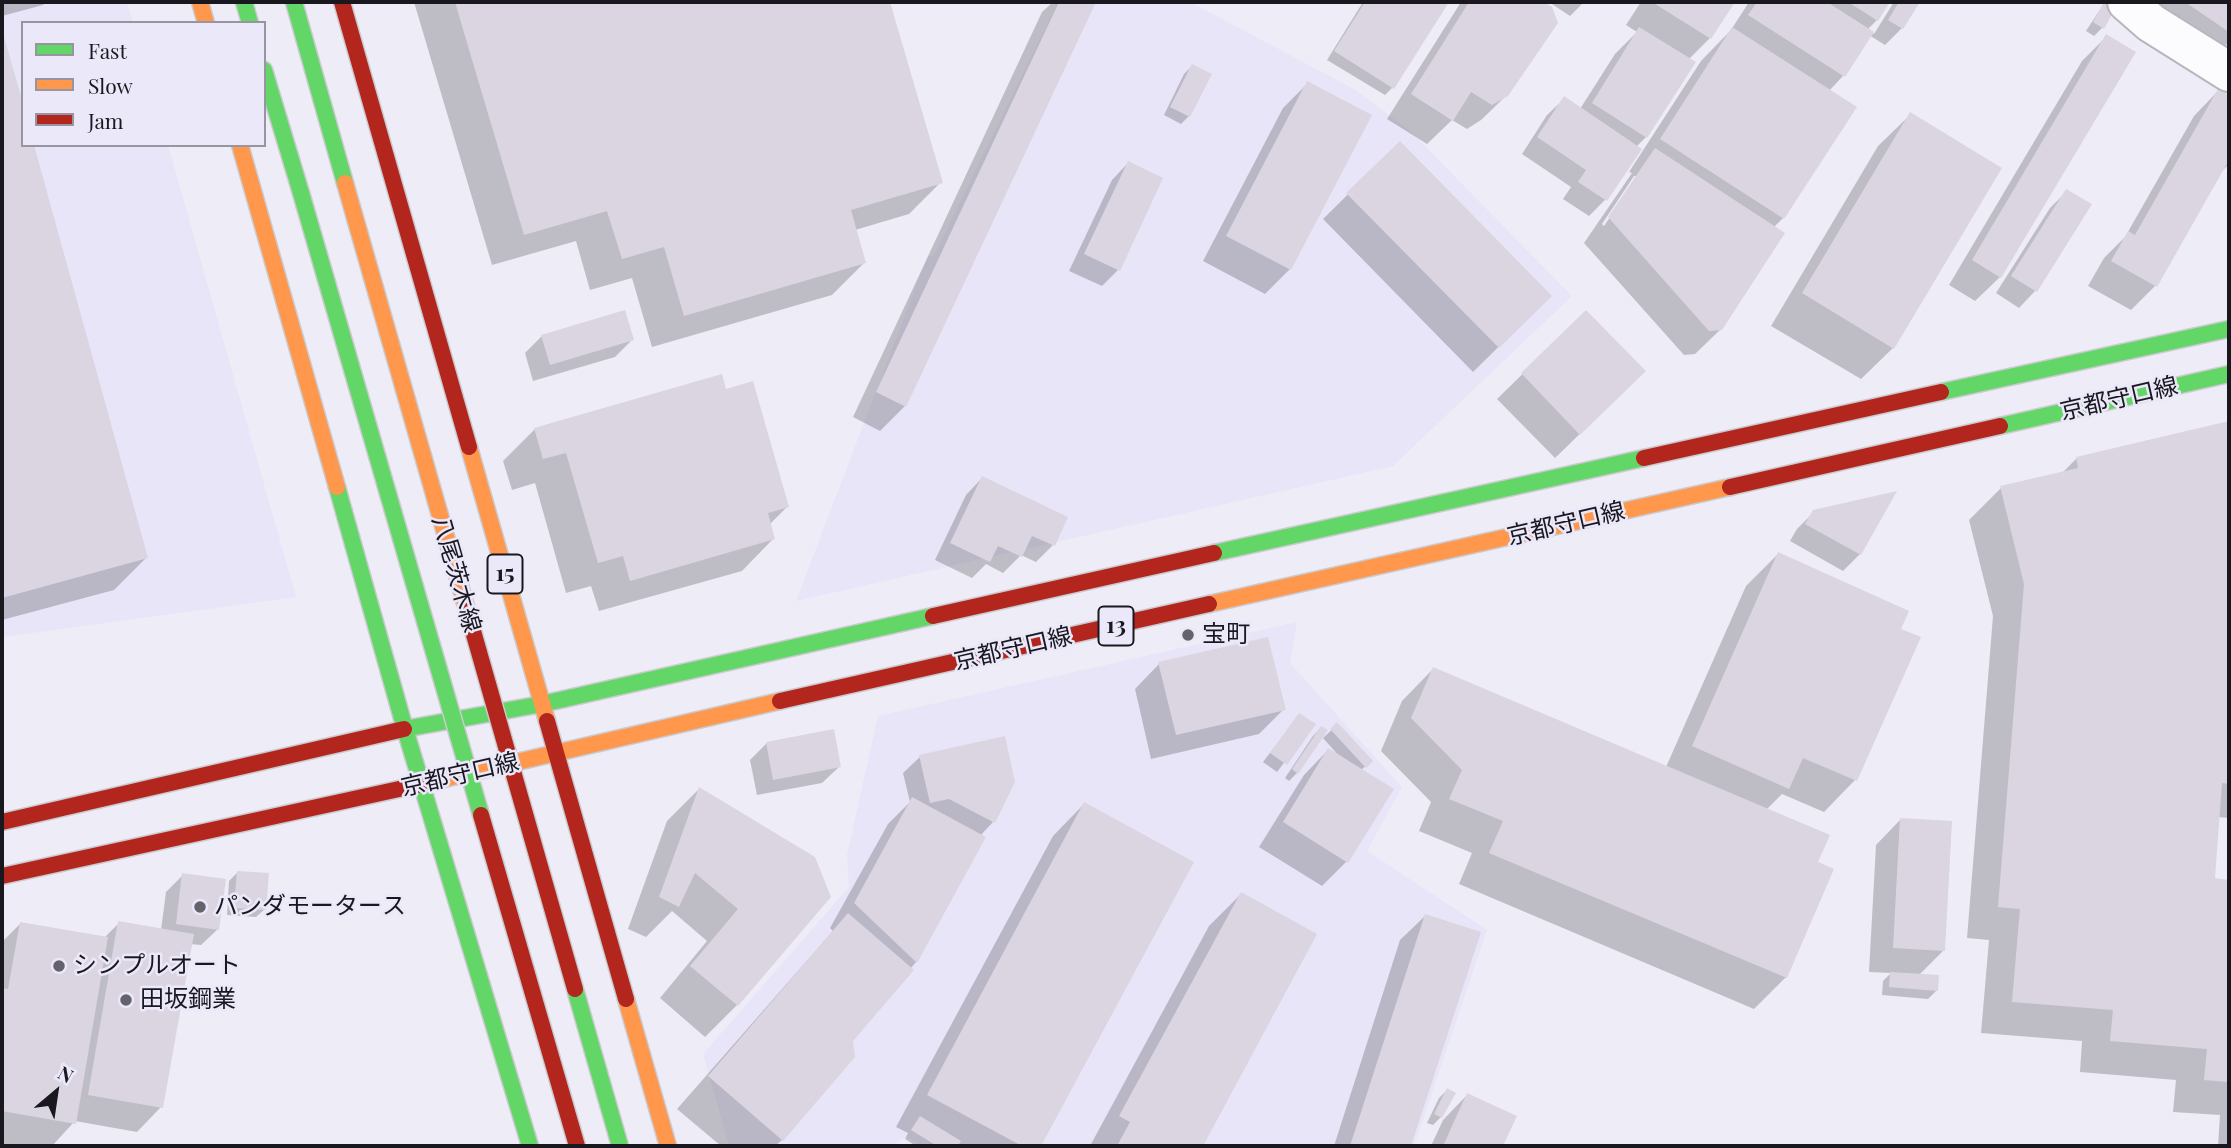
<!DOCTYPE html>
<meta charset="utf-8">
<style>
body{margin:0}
#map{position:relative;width:2231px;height:1148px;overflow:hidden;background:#eeecf6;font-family:"Playfair Display",serif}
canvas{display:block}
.frame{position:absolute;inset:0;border:4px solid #19181e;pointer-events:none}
.legend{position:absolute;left:21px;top:21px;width:245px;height:126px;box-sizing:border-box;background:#ebe8fa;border:2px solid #9795a2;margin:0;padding:9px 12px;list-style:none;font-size:21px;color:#19181e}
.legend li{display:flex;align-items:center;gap:14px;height:35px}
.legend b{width:35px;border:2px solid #9795a2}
.north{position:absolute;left:21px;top:1057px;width:70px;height:70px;-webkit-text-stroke:5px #ebe8fa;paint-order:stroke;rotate:29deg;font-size:19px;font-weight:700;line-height:28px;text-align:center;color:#19181e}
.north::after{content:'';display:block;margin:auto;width:24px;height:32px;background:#19181e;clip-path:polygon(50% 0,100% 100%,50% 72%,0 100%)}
</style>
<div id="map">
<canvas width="2231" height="1148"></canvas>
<div class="frame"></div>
<ul class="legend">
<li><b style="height:9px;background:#63d668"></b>Fast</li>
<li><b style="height:9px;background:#ff974d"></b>Slow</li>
<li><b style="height:9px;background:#b3261e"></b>Jam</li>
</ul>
<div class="north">N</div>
</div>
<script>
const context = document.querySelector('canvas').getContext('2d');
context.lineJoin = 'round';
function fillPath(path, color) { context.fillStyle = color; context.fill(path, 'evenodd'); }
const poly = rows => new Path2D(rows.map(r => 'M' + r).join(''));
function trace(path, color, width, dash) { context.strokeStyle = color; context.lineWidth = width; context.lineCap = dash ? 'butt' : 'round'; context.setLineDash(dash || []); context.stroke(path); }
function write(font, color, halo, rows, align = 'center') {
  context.font = font + ' "Playfair Display","Noto Sans JP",serif'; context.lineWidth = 5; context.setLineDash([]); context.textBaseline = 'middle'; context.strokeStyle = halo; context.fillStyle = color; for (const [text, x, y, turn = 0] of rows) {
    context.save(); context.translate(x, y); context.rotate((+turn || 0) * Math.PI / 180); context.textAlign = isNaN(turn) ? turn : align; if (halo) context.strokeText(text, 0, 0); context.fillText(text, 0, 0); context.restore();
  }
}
fillPath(poly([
 [2,2,127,2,133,23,23,23,23,145,168,145,296,597,2,637],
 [1058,2,1190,2,1354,89,1410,131,1572,296,1393,466,796,601,928,255,933,257],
 [1297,622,1290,663,1402,787,1367,851,1487,930,1414,1146,923,1146,906,1137,892,1146,729,1146,703,1054,849,887,847,855,878,716]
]), '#e8e5f8');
fillPath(poly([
 [2,2,46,2,43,5,2,16],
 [414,2,888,2,941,182,909,214,855,230,864,263,832,295,652,347,632,278,590,290,576,241,492,265],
 [1053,2,1094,2,905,406,880,431,853,417,1042,12],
 [1363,2,1447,2,1393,87,1385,95,1327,60],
 [1461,2,1540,2,1550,8,1507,95,1481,120,1467,129,1452,120,1427,144,1387,119],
 [1549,2,1584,2,1570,16],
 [1641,2,1733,2,1710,38,1688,60,1646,137,1636,147,1606,199,1589,216,1563,199,1571,187,1522,154,1547,115,1564,99,1580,109,1615,54,1637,32,1626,25],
 [1749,2,1888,2,1877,20,1867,30,1874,34,1894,2,1918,2,1902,28,1885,45,1869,35,1843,76,1829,91,1783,218,1773,228,1721,329,1695,354,1684,355,1584,243,1632,173,1629,172,1701,61,1731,30],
 [1634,176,1638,176,1604,226,1602,224],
 [2105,2,2113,2,2102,28,2094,36,2086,31],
 [2151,2,2229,2,2229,42,2211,60],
 [2,34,23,110,23,145,146,558,114,590,2,620],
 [2106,37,2000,277,1975,301,1949,285,2082,61],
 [1192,66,1189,116,1181,124,1164,115,1184,74],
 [1308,83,1290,269,1265,294,1203,261,1283,108],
 [2218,91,2229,97,2229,164,2219,174,2155,286,2131,310,2088,286,2104,258,2125,237,2194,116],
 [1910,115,1893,348,1861,379,1771,326,1878,146],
 [1400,143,1550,296,1473,372,1323,219],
 [1128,163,1118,270,1102,286,1069,271,1112,180],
 [2067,191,2035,291,2019,308,1996,293,2050,208],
 [1586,312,1619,396,1555,458,1497,399],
 [542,336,632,340,615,357,533,381,525,353],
 [725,391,787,507,769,525,773,539,742,571,599,611,591,586,566,593,535,483,512,490,503,461,535,429],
 [2229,423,2229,818,2218,817,2213,880,2229,881,2229,1146,2218,1146,2220,1115,2173,1112,2176,1080,2080,1072,2082,1041,1981,1033,1989,940,1967,938,1993,616,1969,520,2001,488,2062,473,2076,459],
 [982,478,1066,518,1053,545,1036,562,1021,555,1003,573,986,564,972,578,935,560,966,495],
 [1814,512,1860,554,1843,571,1790,541,1797,529],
 [1778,554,1899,630,1855,780,1824,812,1782,794,1766,810,1815,863,1786,977,1754,1009,1459,884,1472,853,1419,831,1431,802,1381,751,1402,701,1433,669,1666,767,1746,586],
 [1159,664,1284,709,1259,734,1151,759,1135,689],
 [1299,715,1313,725,1277,772,1263,762],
 [1337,725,1371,761,1361,770,1347,861,1322,886,1259,847,1304,775,1328,750,1339,756,1323,738],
 [1321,728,1297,773,1289,781,1285,778,1313,736],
 [767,743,839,767,822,783,757,795,750,760],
 [920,757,993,822,980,836,916,962,851,1040,782,1140,775,1146,721,1146,677,1109,833,931,830,928,888,824,910,802,903,773],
 [699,789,829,896,737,1005,705,1037,660,998,707,941,672,911,646,937,628,929,667,821],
 [1084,804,1192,863,1039,1146,916,1146,905,1139,908,1133,896,1127,1053,836],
 [1900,820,1944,950,1919,975,1937,990,1928,999,1882,995,1883,981,1891,973,1869,972,1876,845],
 [237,873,265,909,256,917,227,915,229,881],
 [183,875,218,929,201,945,190,944,161,1107,137,1132,75,1121,52,1146,2,1146,2,942,20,924,104,938,119,923,161,930,166,892],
 [1241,894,1315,934,1201,1146,1090,1146,1209,926],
 [1425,916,1479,933,1410,1146,1334,1146,1400,940],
 [1447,1090,1441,1117,1433,1125,1427,1123,1439,1098],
 [1467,1095,1515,1117,1502,1146,1431,1146,1443,1120]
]), '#0003');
fillPath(poly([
 [455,2,890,2,943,183,851,210,866,263,684,316,664,247,622,259,607,211,524,235],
 [1059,2,1096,2,906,407,876,392],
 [1365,2,1449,2,1394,89,1334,51],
 [1469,2,1544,2,1552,7,1558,23,1508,96,1492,105,1471,92,1453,121,1411,94],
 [1652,2,1735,2,1711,39],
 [1757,2,1827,2,1874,32,1845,77,1748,15],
 [1848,2,1890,2,1878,21],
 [1899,2,1920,2,1903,29,1888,20],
 [2104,2,2118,3,2104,29,2093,22],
 [2185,2,2229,2,2229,32],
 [1639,27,1696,62,1647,138,1592,103],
 [1732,27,1857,107,1784,219,1660,139],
 [2,30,23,103,23,145,34,145,148,558,2,598],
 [2106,34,2136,52,2001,278,1972,260],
 [1192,64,1212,74,1190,117,1170,107],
 [1307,81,1372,115,1291,270,1226,236],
 [2218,89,2229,95,2229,160,2157,287,2111,261,2128,231,2135,235],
 [1564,96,1642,149,1607,201,1578,182,1586,170,1537,137],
 [1910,112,2002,168,1894,349,1802,293],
 [1400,141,1552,296,1499,348,1346,193],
 [1655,148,1785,233,1722,330,1709,331,1608,217],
 [1128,161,1163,178,1120,271,1084,254],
 [2066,189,2092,204,2037,292,2011,276],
 [625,310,634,340,550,365,541,335],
 [1586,310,1646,371,1580,435,1521,373],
 [722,374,726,389,753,381,789,507,768,513,775,539,630,581,623,556,598,563,566,453,543,459,534,428],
 [2229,421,2229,784,2222,783,2215,878,2229,880,2229,1082,2204,1080,2207,1049,2110,1041,2113,1010,2012,1002,2020,909,1998,907,2024,584,2000,486,2078,468,2076,457],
 [982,476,1068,517,1055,546,1032,536,1022,557,998,546,990,562,950,543],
 [1897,491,1861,555,1805,524,1813,510],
 [1778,552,1909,611,1901,629,1921,637,1857,781,1803,758,1789,789,1692,746],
 [1268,637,1286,710,1176,735,1158,662],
 [1433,667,1830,835,1818,862,1834,869,1787,978,1489,853,1503,821,1449,799,1462,770,1411,718],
 [1299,713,1316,724,1287,765,1270,753],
 [1337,722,1373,761,1366,768,1330,729],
 [1321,726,1328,730,1298,774,1292,769],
 [834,729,841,767,773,780,766,742],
 [1005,736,1015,782,995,823,949,799,930,803,919,755],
 [1328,748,1394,789,1348,863,1283,822],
 [699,787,815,857,831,897,738,1006,690,966,738,909,695,873,679,907,659,897],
 [912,797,986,837,917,963,854,903],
 [1084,802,1194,862,1041,1146,1022,1146,927,1095],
 [1900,818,1952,821,1945,951,1893,948],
 [237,871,269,873,266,910,234,908],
 [182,873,226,879,219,930,176,924],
 [1241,892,1317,934,1203,1146,1117,1146,1130,1122,1119,1116],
 [848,913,914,970,853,1041,855,1057,783,1141,708,1076],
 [1425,914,1481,932,1411,1146,1350,1146],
 [118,921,194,934,163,1108,88,1095],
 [20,922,108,937,76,1124,2,1111,2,988,8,989],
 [1890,972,1939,975,1938,991,1889,987],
 [1447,1088,1456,1093,1442,1118,1434,1114],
 [1467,1093,1517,1116,1503,1146,1443,1146],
 [920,1116,961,1141,958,1146,937,1146,911,1130]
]), '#dbd5e2');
const street = poly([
 [2127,2,2151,23,2229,72]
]);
const fast = poly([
 [244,2,250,23],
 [294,2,345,183],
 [264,70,301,193],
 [1941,392,2229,329],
 [2000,426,2229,374],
 [337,487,405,729,530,1146],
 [1214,553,1644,458],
 [404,729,542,704,933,616]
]);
const slow = poly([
 [200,2,206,23],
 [240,145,337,487],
 [469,447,547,721],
 [1209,604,1730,487],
 [422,784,780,701],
 [626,999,668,1146]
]);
const jam = poly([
 [342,2,469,447],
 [1644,458,1941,392],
 [1730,487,2000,426],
 [933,616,1214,553],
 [780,701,1209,604],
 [547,721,626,999],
 [2,822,404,729],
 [2,876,422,784]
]);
trace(street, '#b7b6bd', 42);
trace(fast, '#cbcacf', 19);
trace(slow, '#cbcacf', 19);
trace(jam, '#cbcacf', 19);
trace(street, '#fcfcfe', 38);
trace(fast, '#63d668', 16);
trace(slow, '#ff974d', 16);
trace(jam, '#b3261e', 16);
const fastBridge = poly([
 [301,193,481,815],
 [575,989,620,1146]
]);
const slowBridge = poly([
 [345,183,467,610]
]);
const jamBridge = poly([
 [467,610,575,989],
 [481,815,577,1146]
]);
trace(fastBridge, '#cbcacf', 19, []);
trace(slowBridge, '#cbcacf', 19, []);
trace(jamBridge, '#cbcacf', 19, []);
trace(fastBridge, '#63d668', 16);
trace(slowBridge, '#ff974d', 16);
trace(jamBridge, '#b3261e', 16);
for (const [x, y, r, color] of [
 [1188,635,7,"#64626a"],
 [200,907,7,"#64626a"],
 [59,966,7,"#64626a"],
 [126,1000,7,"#64626a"]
]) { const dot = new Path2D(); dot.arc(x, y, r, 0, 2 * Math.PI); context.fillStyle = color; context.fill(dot); trace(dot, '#ebe8fa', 2.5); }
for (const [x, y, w] of [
 [505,574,35],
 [1116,626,35]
]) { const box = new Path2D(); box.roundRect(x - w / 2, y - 19.5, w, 39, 5); context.fillStyle = '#ebe8fa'; context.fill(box); trace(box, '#19181e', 2); }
write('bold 23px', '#19181e', null, [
 ["15",505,574],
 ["13",1116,626]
]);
write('24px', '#19181e', '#ebe8fa', [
 ["京都守口線",2119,399,-13],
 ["京都守口線",1566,524,-13],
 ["八尾茨木線",456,574,74],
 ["京都守口線",1013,649,-13],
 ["京都守口線",460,775,-13]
]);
write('24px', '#19181e', '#ebe8fa', [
 ["宝町",1202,635],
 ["パンダモータース",214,907],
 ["シンプルオート",73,966],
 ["田坂鋼業",140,1000]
], 'left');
</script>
